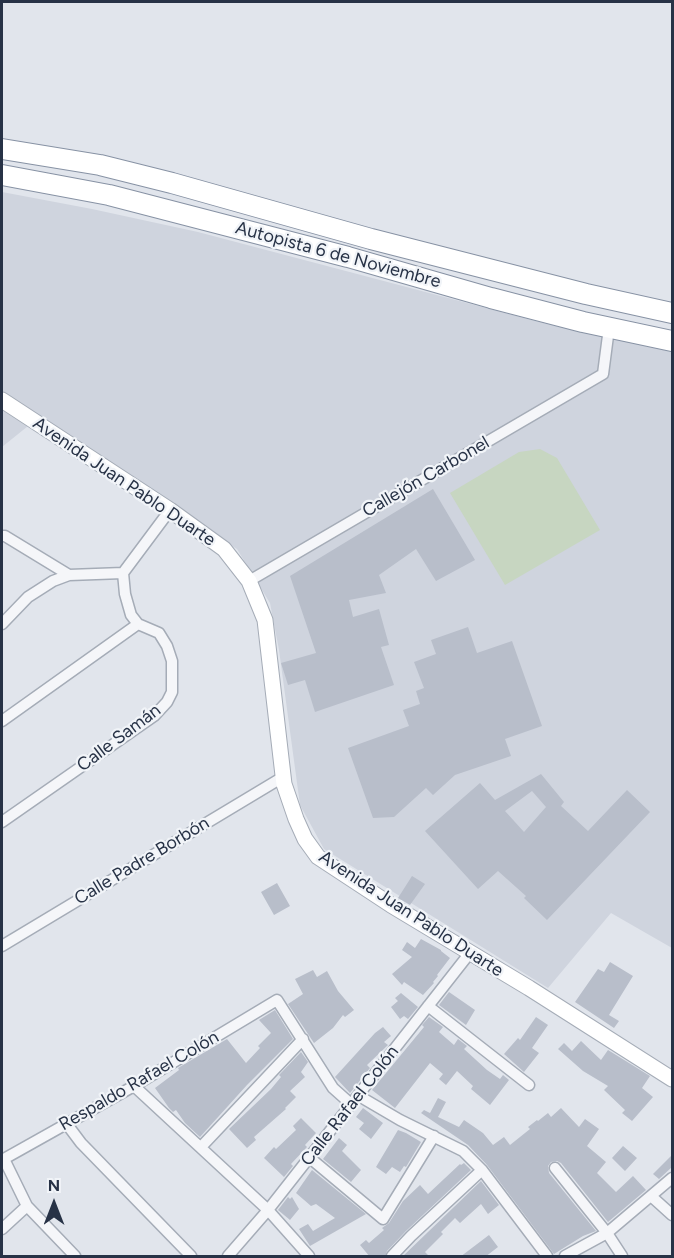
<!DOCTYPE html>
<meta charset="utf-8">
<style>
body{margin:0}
#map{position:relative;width:674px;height:1258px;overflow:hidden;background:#e1e5ec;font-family:Figtree,sans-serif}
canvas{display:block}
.frame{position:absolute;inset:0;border:3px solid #273246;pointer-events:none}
.north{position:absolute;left:24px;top:1174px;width:60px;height:60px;-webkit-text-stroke:4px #f1f4f8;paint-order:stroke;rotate:0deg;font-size:16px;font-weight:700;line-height:24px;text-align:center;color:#273246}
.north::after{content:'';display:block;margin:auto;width:21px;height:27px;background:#273246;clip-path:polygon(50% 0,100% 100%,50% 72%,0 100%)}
</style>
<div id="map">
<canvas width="674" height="1258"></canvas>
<div class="frame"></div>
<div class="north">N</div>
</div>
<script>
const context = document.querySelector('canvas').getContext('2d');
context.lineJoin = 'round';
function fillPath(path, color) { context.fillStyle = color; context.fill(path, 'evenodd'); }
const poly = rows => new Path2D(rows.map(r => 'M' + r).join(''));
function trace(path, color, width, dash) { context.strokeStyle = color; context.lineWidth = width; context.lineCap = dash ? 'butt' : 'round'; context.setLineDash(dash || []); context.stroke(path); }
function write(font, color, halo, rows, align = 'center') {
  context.font = font + ' Figtree,sans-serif'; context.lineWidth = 4.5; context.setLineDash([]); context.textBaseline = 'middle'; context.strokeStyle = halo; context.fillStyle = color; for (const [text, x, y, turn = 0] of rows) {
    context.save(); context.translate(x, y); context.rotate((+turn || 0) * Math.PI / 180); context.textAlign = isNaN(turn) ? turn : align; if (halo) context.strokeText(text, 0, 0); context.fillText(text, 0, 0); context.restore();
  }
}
fillPath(poly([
 [2,192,92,209,198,232,543,323,672,352,672,948,611,913,548,988,324,849,300,805,279,650,270,603,237,549,38,418,2,447]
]), '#cfd4de');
fillPath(poly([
 [540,449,557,458,600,530,505,585,450,493,519,452]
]), '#c7d6c1');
fillPath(poly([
 [433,489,475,560,436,581,416,549,379,575,386,593,349,600,353,617,379,609,389,645,381,647,394,685,315,712,305,680,288,685,281,663,316,653,290,576],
 [468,627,477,653,512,641,542,726,505,739,511,756,455,775,433,795,426,788,394,817,373,818,348,748,409,726,403,710,420,704,416,691,424,688,414,662,436,654,431,640],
 [541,774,564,802,561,806,588,831,627,790,650,812,547,920,524,898,526,896,498,871,478,889,425,831,480,783,495,800],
 [532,791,546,807,524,832,505,811],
 [412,876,425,884,410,905,398,898],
 [277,883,290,906,274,915,261,892],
 [421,939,441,950,441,951,450,958,437,975,438,976,433,982,434,983,423,995,404,982,402,985,392,974,412,957,402,950,407,942,415,948],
 [610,962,633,976,609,1015,619,1021,614,1028,575,1002,598,969,604,972],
 [313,970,317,977,327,971,338,991,354,1010,345,1017,343,1015,333,1028,314,1043,288,1004,303,994,295,979],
 [449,992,475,1010,466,1025,439,1005],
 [401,993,418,1007,408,1019,404,1016,400,1019,391,1007,398,1001,395,998],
 [275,1010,293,1039,247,1085,200,1137,185,1123,176,1110,173,1112,169,1108,155,1088,179,1070,178,1068,227,1039,246,1063,260,1048,258,1046,271,1033,259,1020],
 [429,1017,443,1027,439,1032,454,1045,458,1039,467,1046,464,1049,487,1070,500,1079,503,1075,509,1080,490,1105,471,1089,473,1086,457,1071,446,1085,439,1079,443,1074,430,1063,395,1108,372,1090,424,1027,422,1025],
 [536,1017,548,1025,532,1048,539,1053,524,1072,504,1054,518,1038,520,1040],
 [383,1027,391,1036,384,1042,388,1045,367,1065,370,1068,350,1093,335,1077,375,1033],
 [581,1041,601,1060,608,1050,650,1076,642,1088,653,1097,632,1121,622,1113,625,1110,604,1090,608,1086,583,1071,558,1049,564,1043,572,1051],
 [301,1052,308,1062,301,1072,305,1077,290,1091,296,1097,285,1108,286,1109,254,1137,256,1140,247,1148,229,1129,271,1089,281,1077,279,1075],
 [438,1098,446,1102,438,1117,459,1127,464,1120,483,1133,493,1145,504,1137,510,1145,530,1129,528,1127,537,1120,538,1121,548,1113,551,1117,561,1108,579,1127,585,1119,599,1129,587,1146,606,1162,597,1173,616,1192,633,1176,646,1190,608,1222,561,1163,557,1161,551,1162,548,1166,549,1173,596,1231,583,1236,554,1254,487,1165,468,1145,421,1113,424,1110,430,1113],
 [363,1108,383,1123,371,1139,359,1129,364,1123,356,1117],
 [301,1118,316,1133,305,1145,307,1147,291,1164,293,1166,284,1177,264,1158,274,1147,276,1149,296,1130,293,1126],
 [398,1130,406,1133,421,1142,406,1167,404,1166,400,1172,392,1167,386,1174,376,1167],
 [339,1138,347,1145,342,1151,361,1170,351,1182,323,1159],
 [623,1146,637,1158,625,1171,612,1158],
 [672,1155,672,1167,659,1179,653,1174],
 [464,1163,471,1170,406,1231,387,1251,385,1257,370,1257,360,1245,366,1240,369,1243,384,1230,382,1228,389,1223,403,1201,420,1185,428,1194,460,1164,461,1165],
 [312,1170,366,1214,310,1246,299,1229,308,1224,313,1231,335,1218,316,1204,311,1206,296,1193],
 [481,1181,499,1205,488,1214,481,1204,460,1223,455,1218,441,1232,443,1234,425,1252,430,1257,402,1257],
 [288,1197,290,1199,292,1197,299,1209,290,1220,278,1210],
 [489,1235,498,1247,485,1257,460,1257]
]), '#b8beca');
const street = poly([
 [2,536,5,536,69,575],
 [249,581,603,374,609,328],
 [2,624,28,597,53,581,69,575,123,573],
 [2,721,138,624],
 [2,822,154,716,167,702,172,692,172,661,167,646,159,633,138,624,131,615,125,594,123,573,170,510],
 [2,946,283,777],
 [428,1006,529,1085],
 [134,1086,268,1210,309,1256],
 [359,1096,400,1120,463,1151,482,1170,547,1256],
 [66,1123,81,1143,191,1256],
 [201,1147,303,1039],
 [310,1158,383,1219,434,1136],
 [4,1159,27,1206,75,1256],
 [2,1160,134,1086,277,1000,333,1088,352,1105],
 [555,1168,607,1233,622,1256],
 [651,1196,672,1215],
 [2,1229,27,1206],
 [228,1256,268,1210,469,954],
 [392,1256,411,1236,482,1170],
 [565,1256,607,1233,672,1178]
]);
const secondary = poly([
 [2,400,170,510,224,549,249,581,265,620,284,784,296,819,305,839,318,857,391,905,529,988,672,1079]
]);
const highway = poly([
 [2,149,100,165,172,183,371,239,586,294,672,313],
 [2,175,109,195,348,257,491,298,583,322,672,341]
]);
trace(street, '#a5acb7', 13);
trace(secondary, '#a5acb7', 17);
trace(highway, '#8792a4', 22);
trace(street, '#f5f6f9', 10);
trace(secondary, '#fff', 15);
trace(highway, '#fff', 20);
write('18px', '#273246', '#f1f4f8', [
 ["Autopista 6 de Noviembre",338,255,15],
 ["Callejón Carbonel",426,477,-30],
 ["Avenida Juan Pablo Duarte",124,482,34],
 ["Calle Samán",119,738,-37],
 ["Calle Padre Borbón",142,861,-31],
 ["Avenida Juan Pablo Duarte",411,914,33],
 ["Respaldo Rafael Colón",139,1081,-30],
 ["Calle Rafael Colón",350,1106,-52]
]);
</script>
